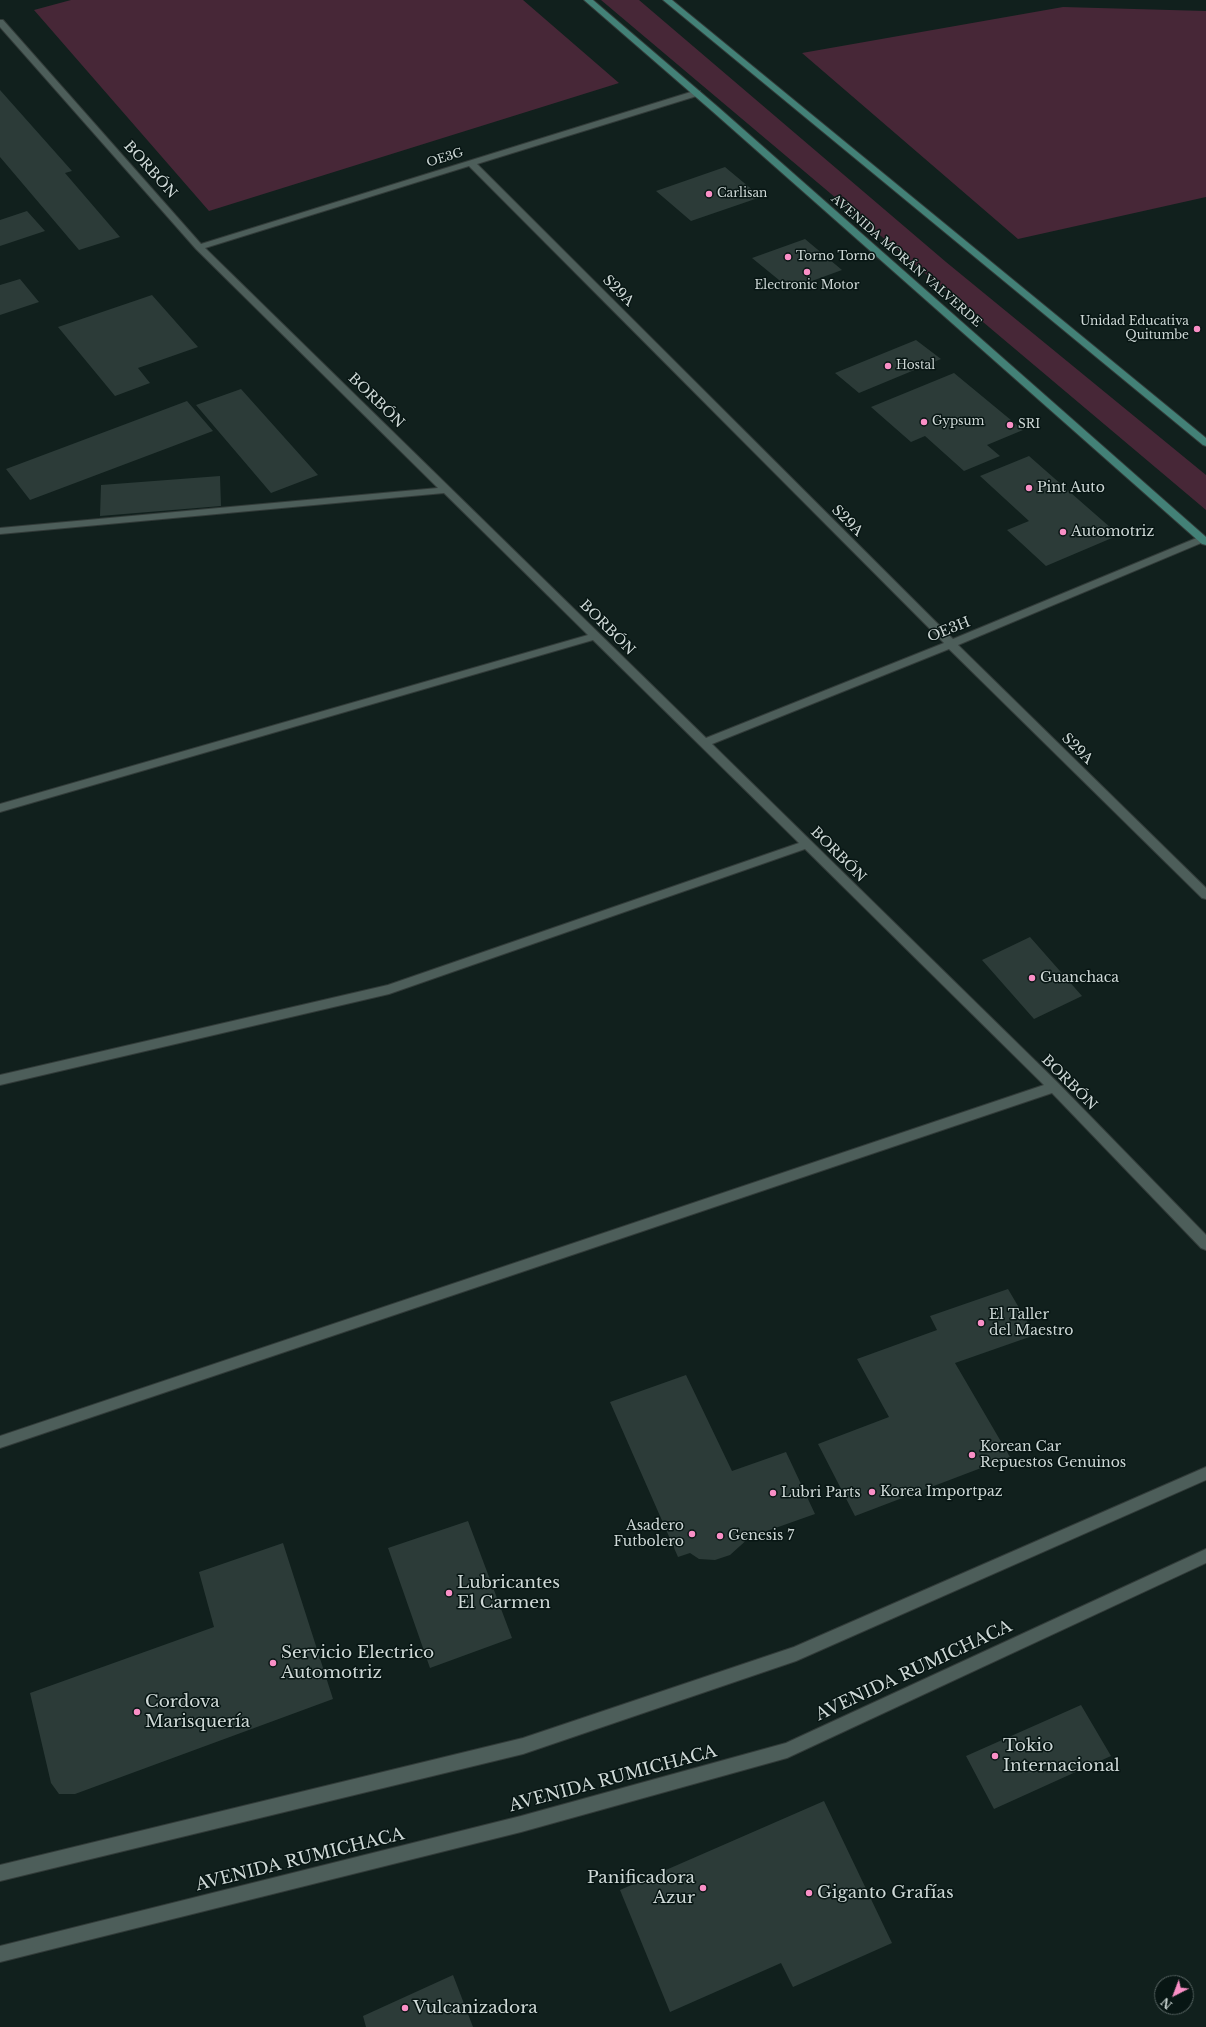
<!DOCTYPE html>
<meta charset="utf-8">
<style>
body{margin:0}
#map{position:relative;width:1206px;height:2027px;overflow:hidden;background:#11201d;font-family:"Libre Baskerville",serif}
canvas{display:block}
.north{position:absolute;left:1154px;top:1975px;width:40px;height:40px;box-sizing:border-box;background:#081614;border:1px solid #576462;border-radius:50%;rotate:222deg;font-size:11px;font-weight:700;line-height:16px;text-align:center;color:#ced8d6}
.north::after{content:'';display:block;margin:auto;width:14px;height:18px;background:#fa8fc6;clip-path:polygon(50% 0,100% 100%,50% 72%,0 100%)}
</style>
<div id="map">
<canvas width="1206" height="2027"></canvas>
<div class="north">N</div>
</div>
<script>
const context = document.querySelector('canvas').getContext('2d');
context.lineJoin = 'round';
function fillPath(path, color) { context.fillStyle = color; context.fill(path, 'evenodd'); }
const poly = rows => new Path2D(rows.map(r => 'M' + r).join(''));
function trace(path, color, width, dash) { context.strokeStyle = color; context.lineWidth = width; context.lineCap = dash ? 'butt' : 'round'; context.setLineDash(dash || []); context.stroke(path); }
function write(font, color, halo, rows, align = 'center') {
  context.font = font + ' "Libre Baskerville",serif'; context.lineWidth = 3; context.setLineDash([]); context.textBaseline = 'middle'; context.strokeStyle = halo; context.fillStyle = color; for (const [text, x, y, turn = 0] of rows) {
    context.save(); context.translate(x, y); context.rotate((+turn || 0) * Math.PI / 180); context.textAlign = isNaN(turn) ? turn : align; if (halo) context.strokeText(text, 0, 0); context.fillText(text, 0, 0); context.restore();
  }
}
fillPath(poly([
 [71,0,523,0,619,83,209,211,34,10],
 [601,0,639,0,946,262,1206,475,1206,510],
 [1063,7,1206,11,1206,197,1018,239,802,53]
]), '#472737');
fillPath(poly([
 [0,90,72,171,65,173,120,237,79,250,0,157],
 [725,167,761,197,691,221,656,191],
 [27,211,45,231,0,246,0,220],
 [805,239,842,270,790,289,752,258],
 [20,279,39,302,0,315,0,285],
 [152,295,198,347,138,368,150,383,115,396,58,327],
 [916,340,941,359,859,393,835,373],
 [954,373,1023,430,987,445,1000,456,964,471,925,436,911,442,871,407],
 [241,389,318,475,271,493,196,405],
 [187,401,213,431,30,500,6,469],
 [1029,456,1079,500,1119,535,1046,566,1007,530,1029,521,980,476],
 [220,476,221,506,100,516,101,485],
 [1030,937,1082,996,1034,1019,982,960],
 [1008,1289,1035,1335,955,1363,1010,1457,855,1516,818,1444,889,1417,857,1359,937,1330,930,1316],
 [686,1375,732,1471,786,1452,815,1514,750,1537,730,1555,715,1560,699,1559,690,1553,678,1557,610,1402],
 [468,1521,512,1638,430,1668,388,1548],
 [283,1543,333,1699,75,1794,59,1794,51,1783,30,1693,214,1627,199,1572],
 [1081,1705,1111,1756,994,1809,966,1756],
 [824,1801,892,1943,793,1987,781,1963,670,2012,620,1890],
 [453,1975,473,2027,366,2027,363,2016]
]), '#2c3b38');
const minor = poly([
 [0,20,3,20,201,244,694,91,700,91,700,95,477,164,953,639,1199,537,1206,537,1206,541,958,645,1206,888,1206,899,1202,898,949,649,712,744,1058,1083,1206,1235,1206,1250,1201,1248,1052,1093,0,1448,0,1436,1044,1085,805,849,389,994,0,1085,0,1075,388,985,799,843,593,640,0,812,0,804,588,635,444,493,0,534,0,528,438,488,196,249,0,27,0,20],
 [469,166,944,643,706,738,205,248,469,166]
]);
const tertiary = poly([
 [1206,1467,1206,1480,796,1661,523,1754,0,1881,0,1865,523,1738,794,1647,1206,1467],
 [1206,1549,1206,1563,787,1758,521,1832,0,1962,0,1946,521,1816,786,1743,1206,1549]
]);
const primary = poly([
 [584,0,593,0,718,107,1206,537,1206,545,1202,544,712,111,584,0],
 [663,0,672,0,1206,438,1206,446,1203,445,663,0]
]);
trace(minor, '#323b39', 2);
trace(tertiary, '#323b39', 2);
trace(primary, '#323b39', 2);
fillPath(minor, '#4d5e5a');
fillPath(tertiary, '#4d5e5a');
fillPath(primary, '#438177');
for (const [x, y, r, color] of [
 [709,194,4,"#fa8fc6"],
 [788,257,4,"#fa8fc6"],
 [807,272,4,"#fa8fc6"],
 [1197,329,4,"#fa8fc6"],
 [888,366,4,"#fa8fc6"],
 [924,422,4,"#fa8fc6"],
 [1010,425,4,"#fa8fc6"],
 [1029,488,4,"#fa8fc6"],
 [1063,532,4,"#fa8fc6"],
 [1032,978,4,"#fa8fc6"],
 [981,1323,4,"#fa8fc6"],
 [972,1455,4,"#fa8fc6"],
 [872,1492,4,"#fa8fc6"],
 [773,1493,4,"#fa8fc6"],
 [692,1534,4,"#fa8fc6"],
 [720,1536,4,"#fa8fc6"],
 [449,1593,4,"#fa8fc6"],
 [273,1663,4,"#fa8fc6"],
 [137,1712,4,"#fa8fc6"],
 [995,1756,4,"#fa8fc6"],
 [703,1888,4,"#fa8fc6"],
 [809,1893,4,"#fa8fc6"],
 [405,2008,4,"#fa8fc6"]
]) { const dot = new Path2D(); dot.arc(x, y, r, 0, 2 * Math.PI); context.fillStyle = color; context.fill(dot); trace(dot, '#081614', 1.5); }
write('12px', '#ced8d6', '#081614', [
 ["OE3G",445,158,-17],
 ["AVENIDA MORÁN VALVERDE",906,261,41]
]);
write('12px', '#ced8d6', '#081614', [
 ["Carlisan",717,194],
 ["Torno Torno",796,257],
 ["Electronic Motor",807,286,"center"],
 ["Unidad Educativa",1189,322,"right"],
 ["Quitumbe",1189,336,"right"],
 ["Hostal",896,366],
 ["Gypsum",932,422],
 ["SRI",1018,425]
], 'left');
write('14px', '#ced8d6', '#081614', [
 ["BORBÓN",150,170,48],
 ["S29A",618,291,45],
 ["BORBÓN",376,401,44],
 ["S29A",847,521,45],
 ["BORBÓN",607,628,45],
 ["OE3H",949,630,-22],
 ["S29A",1077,749,44],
 ["BORBÓN",838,855,45],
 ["BORBÓN",1069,1083,45]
]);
write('14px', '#ced8d6', '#081614', [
 ["Pint Auto",1037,488],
 ["Automotriz",1071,532],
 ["Guanchaca",1040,978],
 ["El Taller",989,1315],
 ["del Maestro",989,1331],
 ["Korean Car",980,1447],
 ["Repuestos Genuinos",980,1463],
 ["Korea Importpaz",880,1492],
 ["Lubri Parts",781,1493],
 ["Asadero",684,1526,"right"],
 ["Futbolero",684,1542,"right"],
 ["Genesis 7",728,1536]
], 'left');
write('17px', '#ced8d6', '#081614', [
 ["Lubricantes",457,1583],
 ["El Carmen",457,1603],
 ["Servicio Electrico",281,1653],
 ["Automotriz",281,1673],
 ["Cordova",145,1702],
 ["Marisquería",145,1722],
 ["Tokio",1003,1746],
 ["Internacional",1003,1766],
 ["Panificadora",695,1878,"right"],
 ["Azur",695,1898,"right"],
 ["Giganto Grafías",817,1893],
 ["Vulcanizadora",413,2008]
], 'left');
write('17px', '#ced8d6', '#081614', [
 ["AVENIDA RUMICHACA",914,1671,-25],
 ["AVENIDA RUMICHACA",613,1779,-15],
 ["AVENIDA RUMICHACA",300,1860,-14]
]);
</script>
